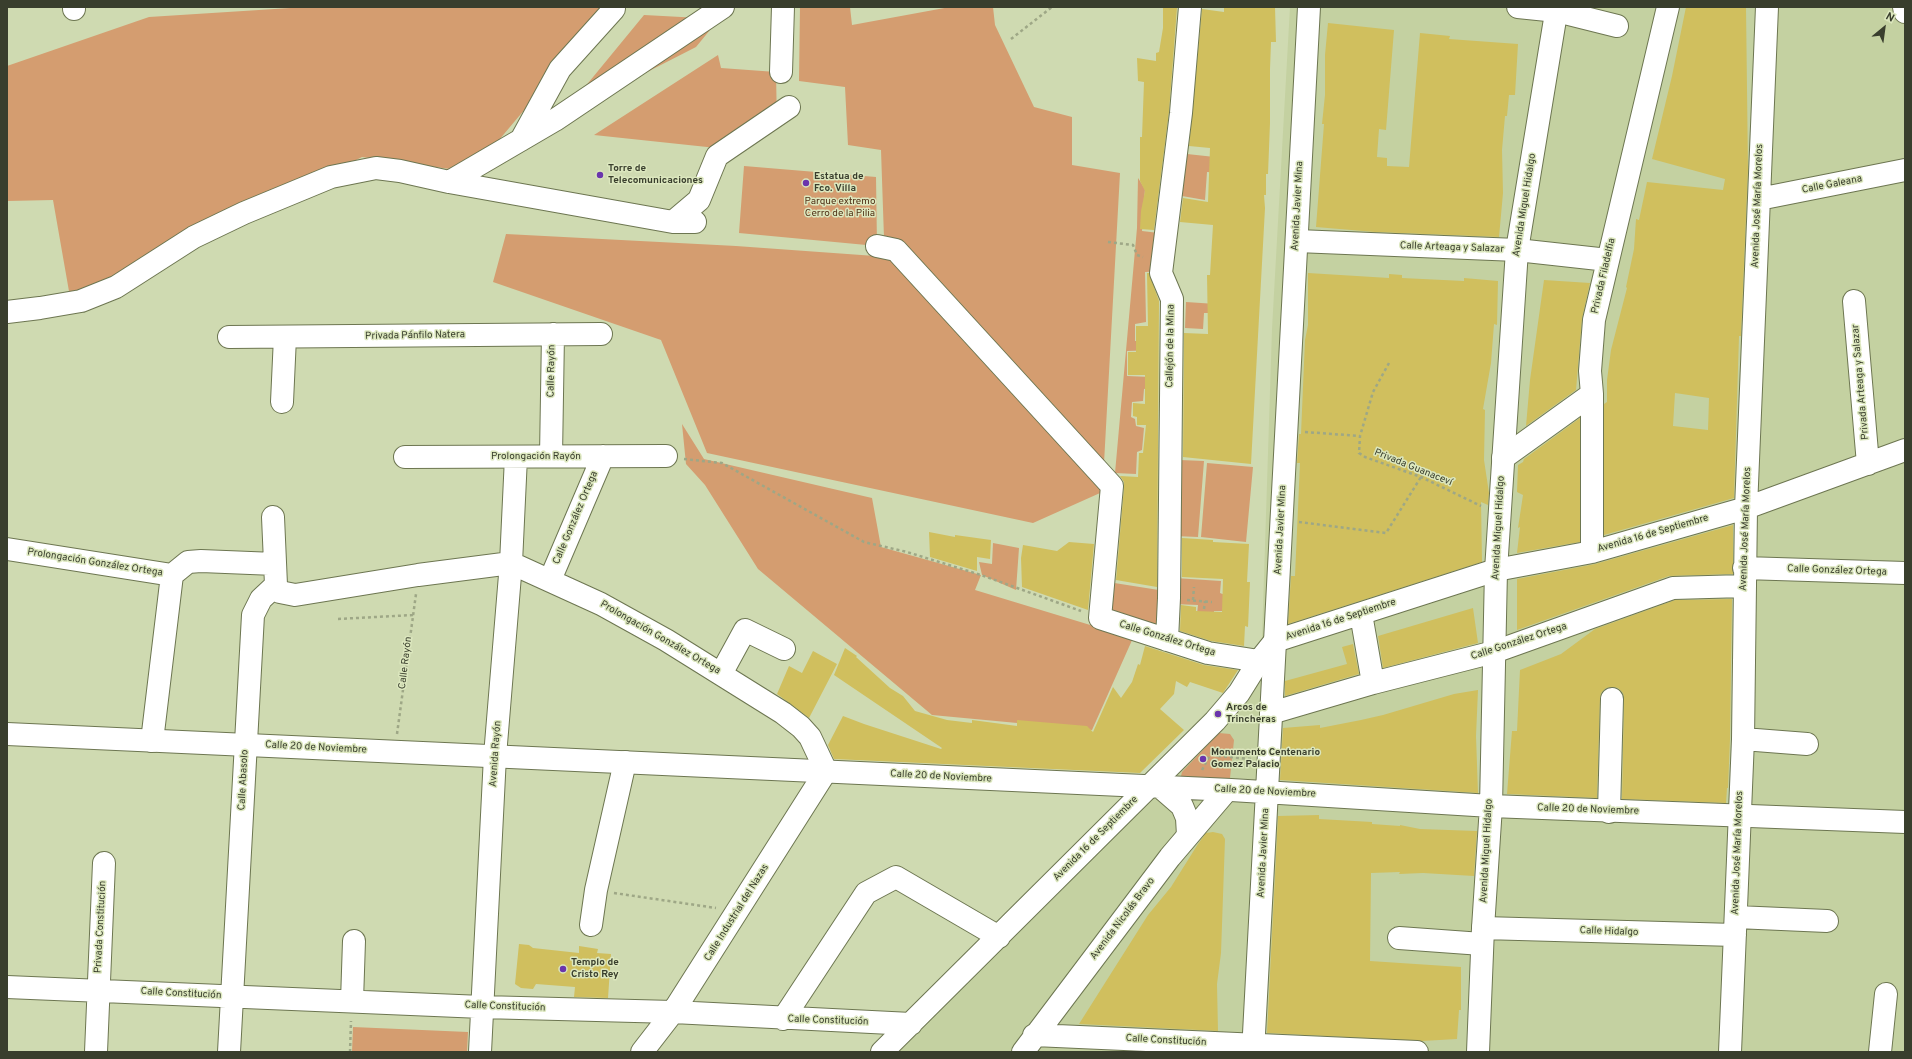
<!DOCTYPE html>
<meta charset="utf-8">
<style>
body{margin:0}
#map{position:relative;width:1912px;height:1059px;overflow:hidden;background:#cfdab1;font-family:Overpass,sans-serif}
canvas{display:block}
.frame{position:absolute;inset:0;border:8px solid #393e2d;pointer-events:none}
.north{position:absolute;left:1864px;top:8px;width:40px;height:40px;-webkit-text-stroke:3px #dce7be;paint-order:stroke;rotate:29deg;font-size:11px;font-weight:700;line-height:16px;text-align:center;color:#393e2d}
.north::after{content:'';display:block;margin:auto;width:14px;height:18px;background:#393e2d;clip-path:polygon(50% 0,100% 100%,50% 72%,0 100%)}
</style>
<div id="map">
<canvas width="1912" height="1059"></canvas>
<div class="frame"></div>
<div class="north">N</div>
</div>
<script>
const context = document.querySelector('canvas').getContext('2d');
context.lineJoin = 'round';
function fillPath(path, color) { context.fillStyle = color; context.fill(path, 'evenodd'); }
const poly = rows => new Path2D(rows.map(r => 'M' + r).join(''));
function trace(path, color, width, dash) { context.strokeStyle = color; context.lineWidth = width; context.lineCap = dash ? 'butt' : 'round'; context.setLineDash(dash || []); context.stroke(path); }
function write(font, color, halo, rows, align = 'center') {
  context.font = font + ' Overpass,sans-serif'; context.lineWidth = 3; context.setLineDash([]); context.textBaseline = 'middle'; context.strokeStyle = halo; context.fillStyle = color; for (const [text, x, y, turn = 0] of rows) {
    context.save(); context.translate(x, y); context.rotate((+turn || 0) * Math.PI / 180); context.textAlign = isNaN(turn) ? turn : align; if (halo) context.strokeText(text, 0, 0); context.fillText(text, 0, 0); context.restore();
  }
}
fillPath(poly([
 [1290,7,1905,7,1905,1052,890,1052,1261,669,1272,329]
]), '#c4d1a1');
fillPath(poly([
 [306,7,611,7,472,172,362,157,110,287,70,297,53,200,7,201,7,66,149,17],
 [800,7,850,7,852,25,950,7,993,7,995,25,1034,107,1072,117,1072,165,1120,173,1104,463,884,238,881,150,848,145,845,87,799,81],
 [644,15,719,19,696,47,561,116],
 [718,55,721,68,776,72,777,127,726,149,594,135],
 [1187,154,1224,158,1223,173,1207,172,1205,200,1182,196],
 [744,166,876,177,877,246,739,233],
 [1138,178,1145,189,1142,231,1167,234,1164,271,1145,272,1146,322,1135,324,1135,341,1156,340,1157,350,1127,351,1127,376,1150,377,1149,388,1144,389,1143,401,1132,402,1131,417,1135,419,1136,426,1144,428,1142,450,1137,452,1136,474,1115,473,1137,228],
 [506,234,736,246,889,257,1109,489,1033,523,707,453,661,340,493,282],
 [1186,302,1216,304,1215,313,1204,313,1203,329,1185,328],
 [682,424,704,459,872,498,881,547,981,575,975,590,1133,638,1092,730,932,715,758,569,705,485,686,464],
 [1180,460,1204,461,1198,537,1175,536],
 [1207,463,1253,467,1246,542,1201,537],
 [993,543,1019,548,1016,590,982,575,979,562,992,564],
 [1175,578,1221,581,1220,593,1225,595,1224,611,1214,611,1213,625,1196,623,1198,605,1173,604],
 [1108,582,1165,591,1164,637,1103,617],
 [1219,733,1230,734,1234,740,1230,778,1227,782,1180,780,1182,772],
 [353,1027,468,1032,467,1052,352,1052]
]), '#d49d70');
fillPath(poly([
 [1163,7,1177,8,1169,112,1154,230,1140,229,1141,211,1145,191,1140,181,1140,137,1142,137,1144,82,1138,81,1137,58,1156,61,1156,53,1159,52,1163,28],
 [1224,7,1275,7,1276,42,1271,42,1270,69,1270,123,1268,174,1266,174,1266,195,1264,195,1265,208,1251,464,1183,457,1184,333,1208,334,1207,275,1210,275,1213,225,1180,222,1183,198,1208,202,1210,148,1189,146,1202,9,1224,12],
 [1686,7,1746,7,1748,170,1741,336,1739,336,1734,498,1604,535,1604,404,1607,402,1607,380,1611,350,1627,288,1626,287,1634,249,1636,219,1639,220,1647,182,1723,190,1725,179,1652,159,1672,76],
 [1675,393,1709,398,1708,430,1673,426],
 [1328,23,1394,30,1386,130,1379,129,1377,157,1387,158,1387,166,1409,167,1420,33,1450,36,1449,39,1518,44,1515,95,1509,95,1507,116,1505,116,1502,150,1503,193,1499,237,1375,232,1316,227,1324,124,1322,124,1325,95,1325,55],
 [1147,273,1149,273,1159,301,1157,587,1116,580,1124,487,1124,482,1120,476,1138,477,1139,453,1143,453,1146,425,1137,425,1137,417,1133,416,1133,403,1145,404,1145,375,1128,375,1128,352,1136,352,1136,326,1148,326],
 [1308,273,1389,278,1389,274,1402,275,1402,278,1464,281,1464,278,1498,281,1497,325,1494,324,1491,363,1483,409,1485,410,1484,460,1489,493,1488,505,1481,502,1482,562,1288,624,1291,576,1295,576,1300,463,1297,463,1299,434,1301,434,1305,340,1308,325],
 [1544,280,1590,283,1582,319,1576,390,1526,426,1530,380],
 [1580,418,1580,542,1517,553,1520,527,1518,528,1523,495,1517,492,1518,465,1523,462,1524,459],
 [1733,525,1733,574,1669,576,1517,630,1517,579,1595,564],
 [929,532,955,537,955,535,991,540,990,559,977,557,977,571,930,557],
 [1182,538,1213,540,1213,542,1249,544,1247,582,1250,582,1248,627,1245,626,1244,646,1211,641,1180,631,1181,605,1196,607,1196,611,1222,612,1223,579,1182,577],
 [1069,542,1094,544,1088,610,1022,587,1021,558,1023,545,1057,551],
 [1732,599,1730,739,1728,788,1727,788,1726,803,1622,799,1624,699,1623,693,1618,688,1613,687,1606,688,1601,693,1600,699,1597,798,1507,794,1512,731,1517,731,1520,670,1561,654,1595,629,1675,600],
 [1473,608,1478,643,1383,668,1378,636],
 [1353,644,1359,674,1285,696,1285,681,1347,664,1342,647],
 [1145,646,1204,665,1238,670,1223,693,1190,682,1187,687,1176,681,1174,694,1160,709,1184,730,1140,773,834,759,828,745,843,716,864,724,941,749,942,748,834,675,845,648,857,656,856,657,890,688,903,696,915,711,947,720,972,723,972,720,1017,726,1017,720,1087,726,1093,732,1113,687,1121,698,1132,682,1138,664,1140,665],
 [813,651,837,664,809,718,777,694,789,666,802,673],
 [1478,690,1476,736,1478,793,1280,780,1283,728,1320,725,1320,728,1361,720,1383,715,1454,694],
 [1319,815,1319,819,1372,822,1372,824,1400,826,1400,825,1420,829,1477,831,1474,876,1423,873,1399,874,1400,872,1371,873,1370,961,1461,967,1461,1010,1459,1010,1457,1039,1422,1041,1267,1033,1278,816],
 [1213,832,1222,834,1225,839,1221,953,1217,984,1218,1031,1079,1024,1148,915,1171,887,1198,844,1206,833],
 [519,944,529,945,533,948,579,953,579,946,598,949,597,953,611,954,608,998,574,997,575,987,536,984,533,989,521,988,515,984]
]), '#d0bf5e');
const minor = poly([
 [74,7,74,9],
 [1518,7,1557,11,1617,26],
 [1904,7,1905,12],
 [781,72,783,7],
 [521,140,560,69,614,9],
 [449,182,555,120,723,7],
 [1759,199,1905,170],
 [673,222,699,200,717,156,789,107],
 [1297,241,1517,250,1608,260],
 [877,246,896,250,1112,486,1100,618,1208,653,1259,661],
 [1854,301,1868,464],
 [7,312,40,308,81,301,116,287,194,237,244,213,331,177,376,168,400,171,449,182,673,222,695,222],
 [229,337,601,334],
 [282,402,285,337],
 [551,456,553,334],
 [405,457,666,456],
 [1503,458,1592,394],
 [273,517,276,585,280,592,295,595,418,575,511,563,601,604,666,640,783,713,801,727,810,737,826,771,673,1012,642,1052],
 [7,549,172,575,188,562,201,561,275,564],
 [1592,552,1592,394,1590,371,1594,320,1668,7],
 [1744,568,1905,573],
 [550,580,603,456],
 [1361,614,1373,683],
 [1167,640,1169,598,1172,299,1161,273,1181,113,1190,7],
 [721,674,745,630,784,649],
 [1271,713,1373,683,1494,652,1673,588,1744,586],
 [1743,739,1807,744],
 [152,741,172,575],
 [1609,812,1612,699],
 [1736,917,1827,921],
 [591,925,596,890,625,762],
 [1483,928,1735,935],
 [1399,938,1482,944],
 [7,987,482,1007,673,1012,911,1024],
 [352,1001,354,941],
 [783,1019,866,893,896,877,999,937],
 [1034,1035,1417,1052],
 [96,1052,104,863],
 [229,1052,253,615,261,599,276,585],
 [480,1052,495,756,511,563,516,457],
 [882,1052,1215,721,1239,693,1259,661,1275,641,1496,570,1592,552,1746,508,1905,450],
 [1023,1052,1170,857,1227,790],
 [1730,1052,1743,739,1746,508,1767,7],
 [1880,1052,1886,994]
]);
const major = poly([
 [7,734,1231,790,1491,806,1905,822],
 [1159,786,1182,806,1187,818,1188,835],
 [1253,1052,1309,7],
 [1478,1052,1483,928,1491,806,1496,570,1517,250,1557,7]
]);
trace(minor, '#6d7651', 24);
trace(major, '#6d7651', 24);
trace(poly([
 [1011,39,1052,7],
 [1108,242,1133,245,1137,255,1143,257],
 [1389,363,1373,392,1360,436,1359,453,1365,457,1421,477,1481,506],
 [1305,432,1360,436],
 [684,459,722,463,864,542,907,552,981,575,1081,611],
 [1299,522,1386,533,1421,477],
 [1187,600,1212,602],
 [1193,600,1194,587],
 [1204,609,1205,601],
 [338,619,413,615],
 [397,734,416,594],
 [1218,756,1251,759],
 [1202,770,1211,753,1218,756,1214,770],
 [614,893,716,908],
 [350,1052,351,1021]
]), '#9ea786', 2.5, [3, 3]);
trace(minor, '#fff', 22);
trace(major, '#fff', 22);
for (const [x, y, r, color] of [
 [600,175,4,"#6a35ac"],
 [806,183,4,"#6a35ac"],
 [1218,714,4,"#6a35ac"],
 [1203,759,4,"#6a35ac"],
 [563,969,4,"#6a35ac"]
]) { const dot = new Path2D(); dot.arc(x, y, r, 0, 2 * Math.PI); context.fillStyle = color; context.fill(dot); trace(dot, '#dce7be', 1.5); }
write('bold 10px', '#393e2d', '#dce7be', [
 ["Torre de",608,169],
 ["Telecomunicaciones",608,181],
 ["Estatua de",814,177],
 ["Fco. Villa",814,189],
 ["Arcos de",1226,708],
 ["Trincheras",1226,720],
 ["Monumento Centenario",1211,753],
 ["Gomez Palacio",1211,765],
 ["Templo de",571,963],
 ["Cristo Rey",571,975]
], 'left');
write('10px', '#393e2d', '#dce7be', [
 ["Calle Galeana",1832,185,-11],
 ["Avenida Miguel Hidalgo",1525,205,-81],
 ["Avenida Javier Mina",1298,206,-87],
 ["Avenida José María Morelos",1758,206,-88],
 ["Calle Arteaga y Salazar",1452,248,2],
 ["Privada Filadelfia",1604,276,-77],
 ["Privada Pánfilo Natera",415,336,-1],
 ["Callejón de la Mina",1171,346,-89],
 ["Calle Rayón",552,371,-89],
 ["Privada Arteaga y Salazar",1861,382,-95],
 ["Prolongación Rayón",536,457],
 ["Privada Guanaceví",1413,468,22],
 ["Calle González Ortega",576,518,-67],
 ["Avenida Miguel Hidalgo",1499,528,-87],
 ["Avenida José María Morelos",1746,529,-88],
 ["Avenida Javier Mina",1281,530,-87],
 ["Avenida 16 de Septiembre",1653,534,-16],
 ["Prolongación González Ortega",95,563,9],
 ["Calle González Ortega",1837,571,2],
 ["Avenida 16 de Septiembre",1341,620,-18],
 ["Prolongación González Ortega",660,638,30],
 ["Calle González Ortega",1167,639,17],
 ["Calle González Ortega",1519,642,-18],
 ["Calle Rayón",406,663,-83],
 ["Calle 20 de Noviembre",316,748,3],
 ["Avenida Rayón",496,754,-86],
 ["Calle 20 de Noviembre",941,777,3],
 ["Calle Abasolo",244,780,-87],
 ["Calle 20 de Noviembre",1265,792,3],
 ["Calle 20 de Noviembre",1588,810,2],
 ["Avenida 16 de Septiembre",1096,839,-45],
 ["Avenida Miguel Hidalgo",1487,851,-87],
 ["Avenida Javier Mina",1264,853,-87],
 ["Avenida José María Morelos",1738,853,-88],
 ["Calle Industrial del Nazas",737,913,-58],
 ["Avenida Nicolás Bravo",1123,919,-53],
 ["Privada Constitución",101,927,-87],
 ["Calle Hidalgo",1609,932,2],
 ["Calle Constitución",181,994,3],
 ["Calle Constitución",505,1007,2],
 ["Calle Constitución",828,1021,2],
 ["Calle Constitución",1166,1041,3]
]);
write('10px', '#513217', '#dce7be', [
 ["Parque extremo",840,202],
 ["Cerro de la Pilia",840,214]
]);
</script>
